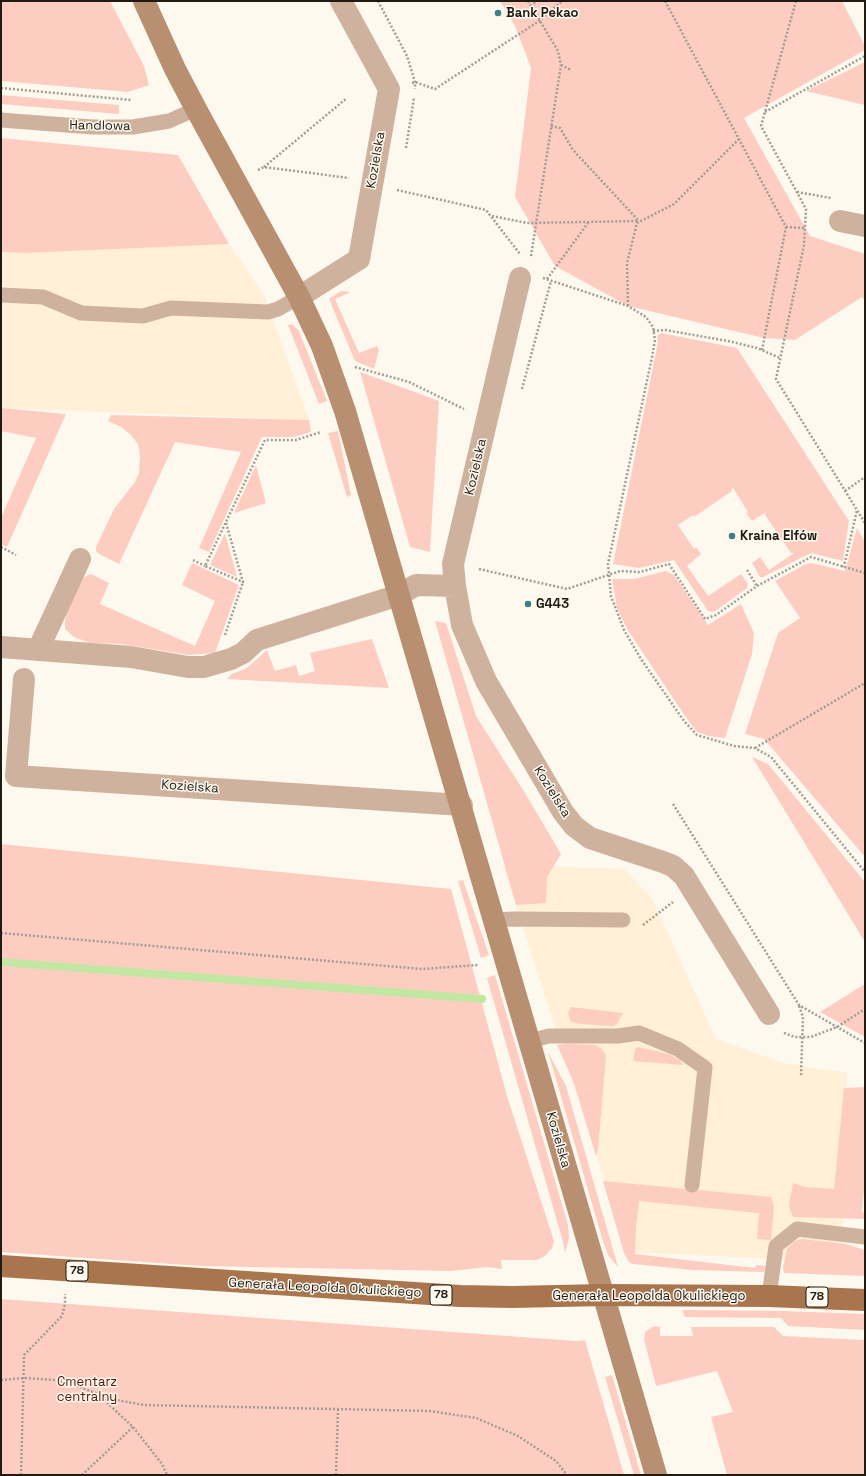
<!DOCTYPE html>
<meta charset="utf-8">
<style>
body{margin:0}
#map{position:relative;width:866px;height:1476px;overflow:hidden;background:#fef9ef;font-family:"Space Grotesk",sans-serif}
canvas{display:block}
.frame{position:absolute;inset:0;border:2px solid #1f1a12;pointer-events:none}
</style>
<div id="map">
<canvas width="866" height="1476"></canvas>
<div class="frame"></div>
</div>
<script>
const context = document.querySelector('canvas').getContext('2d');
context.lineJoin = 'round';
function fillPath(path, color) { context.fillStyle = color; context.fill(path, 'evenodd'); }
const poly = rows => new Path2D(rows.map(r => 'M' + r).join(''));
function trace(path, color, width, dash) { context.strokeStyle = color; context.lineWidth = width; context.lineCap = dash ? 'butt' : 'round'; context.setLineDash(dash || []); context.stroke(path); }
function write(font, color, halo, rows, align = 'center') {
  context.font = font + ' "Space Grotesk",sans-serif'; context.lineWidth = 3; context.setLineDash([]); context.textBaseline = 'middle'; context.strokeStyle = halo; context.fillStyle = color; for (const [text, x, y, turn = 0] of rows) {
    context.save(); context.translate(x, y); context.rotate((+turn || 0) * Math.PI / 180); context.textAlign = isNaN(turn) ? turn : align; if (halo) context.strokeText(text, 0, 0); context.fillText(text, 0, 0); context.restore();
  }
}
fillPath(poly([
 [229,244,264,295,309,420,1,408,1,252,24,253],
 [503,865,624,869,652,898,716,1039,784,1063,847,1073,842,1262,627,1252]
]), '#fff0d7');
fillPath(poly([
 [1,1,110,1,144,66,149,85,128,92,1,81],
 [500,1,842,1,865,46,865,50,744,118,810,236,865,254,865,301,862,297,795,340,764,338,628,306,555,266,515,197,531,68,515,26],
 [865,62,865,105,806,91],
 [1,95,119,105,119,114,1,104],
 [1,138,178,155,229,244,24,253,1,252],
 [341,291,351,292,335,299,359,353,377,346,379,350,374,369,355,361,329,299],
 [292,324,299,331,327,401,319,404,288,325],
 [661,333,737,348,849,521,843,561,811,553,763,577,760,577,752,563,760,557,769,570,794,553,791,553,765,515,766,512,752,521,746,513,748,512,733,488,731,490,732,491,694,517,693,515,678,525,694,549,696,547,701,554,687,566,708,596,741,574,748,584,747,588,714,612,708,611,674,560,639,568,613,564,658,342,657,336],
 [360,372,439,401,430,552,410,547],
 [1,408,66,414,7,547,1,544,1,518,36,438,1,431],
 [111,415,309,420,311,432,294,437,262,437,209,552,199,548,241,452,175,442,119,564,99,554,96,551,96,547,114,509,135,482,139,473,140,456,138,444,130,434,121,427,108,421],
 [338,431,351,495,347,497,328,433],
 [256,465,266,503,234,513],
 [857,528,865,542,865,857,764,739,745,734,778,633,800,618,775,581,804,565,811,563,845,571],
 [225,533,237,577,210,565],
 [192,563,239,585,215,653,189,655,121,644,90,643,74,637,65,629,65,622,67,611,82,578,91,574,109,583,100,604,195,646,215,601,182,585],
 [666,571,674,575,708,625,741,604,754,633,752,654,725,738,709,736,697,732,687,719,627,629,617,608,612,579,634,579],
 [435,621,446,623,476,716,525,793,561,854,547,877,546,903,516,905],
 [372,639,389,688,227,679,232,674,247,668,267,650,275,671,296,665,299,676,315,671,310,653],
 [752,757,768,764,865,882,865,942],
 [1,844,451,889,507,1096,554,1241,552,1248,545,1256,537,1260,501,1260,502,1269,488,1267,451,1271,201,1266,1,1252],
 [463,880,489,955,481,958,458,881],
 [495,975,568,1225,569,1238,565,1253,563,1242,487,978],
 [865,984,865,1037,820,1012],
 [571,1007,623,1013,617,1024,613,1026,582,1024,571,1022,568,1013],
 [566,1044,595,1045,602,1049,606,1056,598,1149,596,1156,574,1083,557,1045],
 [638,1047,669,1054,680,1060,683,1065,633,1061,635,1049],
 [548,1052,566,1086,618,1267,608,1255,602,1238],
 [865,1087,865,1180,862,1212,865,1213,865,1219,793,1217,789,1206,793,1183,805,1187,834,1189,844,1088],
 [603,1181,771,1197,774,1207,771,1240,757,1239,759,1213,639,1201,636,1226,635,1254,755,1268,756,1265,766,1266,764,1272,693,1270,633,1264,629,1262,624,1253],
 [803,1239,846,1244,865,1250,865,1276,784,1273,783,1268,787,1249,794,1241],
 [1,1299,576,1341,585,1340,624,1475,1,1475],
 [682,1310,782,1311,865,1314,865,1330,788,1326,781,1318,685,1317],
 [654,1326,660,1327,660,1336,693,1336,691,1327,774,1327,783,1336,865,1340,865,1475,727,1475,711,1417,733,1412,717,1371,656,1386,644,1339,645,1332],
 [612,1375,641,1475,634,1475,605,1377]
]), '#fecdc2');
trace(poly([
 [1,962,482,999]
]), '#c2e7a3', 8);
trace(poly([
 [378,1,407,56,415,82,415,89],
 [528,1,558,51,561,65,531,256],
 [665,1,786,227,762,350],
 [796,1,761,126,806,209,804,245,776,379,865,523],
 [533,8,535,1],
 [552,10,564,18],
 [561,65,571,70],
 [412,83,415,82,435,89,539,21,562,1],
 [1,88,131,100],
 [765,112,865,56],
 [551,126,560,128,573,150,639,221],
 [406,148,414,98],
 [264,167,347,98],
 [258,170,264,167,349,178],
 [397,190,486,210,520,254],
 [797,192,831,198],
 [492,216,527,223,638,221],
 [786,227,805,228],
 [543,278,628,306,646,317,653,327,655,340,652,357,608,564,611,596,624,630,641,659,684,721,697,735,734,746,755,748,771,757,865,872],
 [547,279,588,223],
 [628,306,627,263,637,223,674,204,740,138],
 [653,331,665,330,728,341,757,348,780,358],
 [355,367,409,382,464,409],
 [522,389,551,281],
 [845,491,865,477],
 [226,523,243,582,205,566,265,440,296,440,321,432],
 [1,547,16,555],
 [193,560,205,566],
 [842,567,845,562,857,510],
 [479,569,567,589,620,571,640,572,669,564,705,619,716,615,757,586,811,557,865,573],
 [747,570,757,586],
 [225,635,243,582],
 [755,748,865,683],
 [673,804,799,1005,865,1043],
 [643,925,673,902],
 [1,933,422,969,478,965],
 [799,1006,803,1017,801,1076],
 [784,1033,795,1037,811,1037,837,1027,865,1009],
 [1,1380,25,1378,56,1380,80,1387,111,1399,144,1405,430,1411,476,1418,518,1436,556,1461,567,1475],
 [101,1397,133,1427,162,1464,167,1475],
 [21,1475,24,1355,62,1316,65,1304,65,1294],
 [82,1475,133,1427],
 [336,1475,338,1410]
]), '#a29d94', 2.5, [2, 2]);
trace(poly([
 [1,120,92,127,133,127,169,121,196,109],
 [1,295,43,297,81,313,143,316,171,308,268,312,278,309,299,297],
 [494,920,514,919,623,920],
 [530,1041,549,1036,618,1036,639,1033,678,1049,705,1068,692,1185],
 [769,1296,776,1246,797,1229,865,1237]
]), '#cfb29e', 15);
trace(poly([
 [840,221,865,226],
 [299,297,359,259,389,89,341,1],
 [455,586,462,625,486,681,563,812,574,826,590,838,663,862,673,866,684,876,769,1014],
 [1,647,131,657,188,667,204,667,231,659,243,653,257,640,399,595,416,585,455,586,453,564,520,278],
 [38,650,80,559],
 [24,679,16,776,462,805]
]), '#cfb29e', 22);
trace(poly([
 [144,1,175,69,196,109,299,297,322,346,345,411,656,1475]
]), '#b98f71', 22);
trace(poly([
 [1,1266,460,1296,512,1297,604,1295,769,1296,865,1300]
]), '#a8754f', 22);
for (const [x, y, r, color] of [
 [498,13,4,"#398089"],
 [732,536,4,"#398089"],
 [528,604,4,"#398089"]
]) { const dot = new Path2D(); dot.arc(x, y, r, 0, 2 * Math.PI); context.fillStyle = color; context.fill(dot); trace(dot, '#fef9ef', 1.5); }
for (const [x, y, w] of [
 [77,1271,22],
 [441,1295,22],
 [817,1297,22]
]) { const box = new Path2D(); box.roundRect(x - w / 2, y - 10, w, 20, 3); context.fillStyle = '#fef9ef'; context.fill(box); trace(box, '#1f1a12', 1); }
write('bold 12px', '#1f1a12', null, [
 ["78",77,1271],
 ["78",441,1295],
 ["78",817,1297]
]);
write('bold 13px', '#1f1a12', '#fef9ef', [
 ["Bank Pekao",506,13],
 ["Kraina Elfów",740,536],
 ["G443",536,604]
], 'left');
write('13px', '#1f1a12', '#fef9ef', [
 ["Handlowa",100,126,1],
 ["Kozielska",376,160,-80],
 ["Kozielska",476,467,-77],
 ["Kozielska",190,787,4],
 ["Kozielska",552,792,58],
 ["Kozielska",558,1140,74],
 ["Generała Leopolda Okulickiego",325,1288,3],
 ["Generała Leopolda Okulickiego",649,1296]
]);
write('13px', '#571207', '#fef9ef', [
 ["Cmentarz",87,1382],
 ["centralny",87,1397]
]);
</script>
